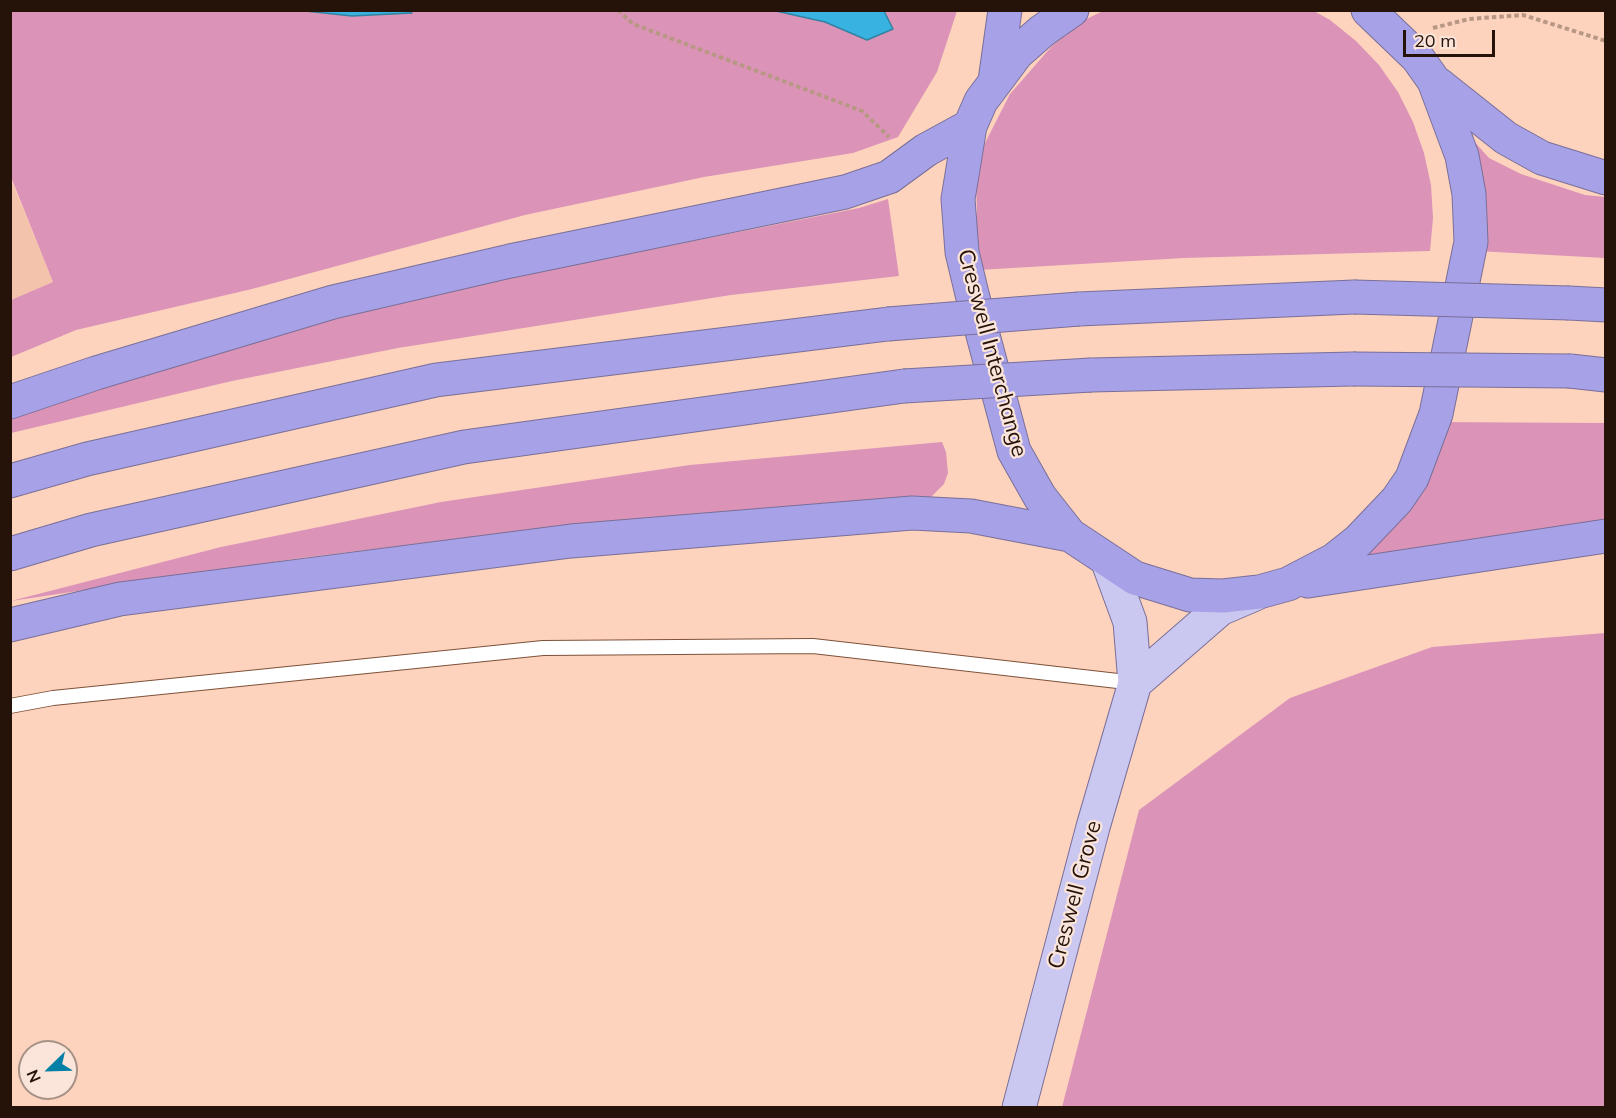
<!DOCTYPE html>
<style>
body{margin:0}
#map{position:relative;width:1616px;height:1118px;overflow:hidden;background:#fdd3bd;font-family:Mulish,sans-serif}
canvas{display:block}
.frame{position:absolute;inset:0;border:12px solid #251209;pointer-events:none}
.north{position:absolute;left:18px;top:1040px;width:60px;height:60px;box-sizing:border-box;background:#fbe5da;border:2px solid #a59186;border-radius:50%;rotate:247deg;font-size:16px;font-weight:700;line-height:24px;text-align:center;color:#251209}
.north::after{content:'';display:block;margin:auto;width:21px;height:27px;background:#047fa5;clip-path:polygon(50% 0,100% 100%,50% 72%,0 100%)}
.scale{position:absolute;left:1403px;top:30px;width:92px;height:27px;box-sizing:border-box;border:3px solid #251209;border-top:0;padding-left:8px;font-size:18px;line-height:21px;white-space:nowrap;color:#251209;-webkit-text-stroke:4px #fbe5da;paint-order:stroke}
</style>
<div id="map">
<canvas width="1616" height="1118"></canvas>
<div class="frame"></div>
<div class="north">N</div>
<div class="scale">20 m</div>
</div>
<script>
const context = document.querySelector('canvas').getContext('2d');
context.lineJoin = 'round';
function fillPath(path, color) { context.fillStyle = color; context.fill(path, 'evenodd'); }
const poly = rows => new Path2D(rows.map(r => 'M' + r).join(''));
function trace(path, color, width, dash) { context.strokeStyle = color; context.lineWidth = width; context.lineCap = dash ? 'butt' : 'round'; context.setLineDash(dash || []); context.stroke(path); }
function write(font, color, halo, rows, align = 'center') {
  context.font = font + ' Mulish,sans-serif'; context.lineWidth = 4.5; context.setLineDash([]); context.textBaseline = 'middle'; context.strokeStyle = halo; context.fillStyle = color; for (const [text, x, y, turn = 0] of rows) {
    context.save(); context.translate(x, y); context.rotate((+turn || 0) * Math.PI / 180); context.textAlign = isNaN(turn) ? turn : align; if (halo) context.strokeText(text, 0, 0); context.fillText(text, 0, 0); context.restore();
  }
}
fillPath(poly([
 [10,177,53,282,11,300,10,300]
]), '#f4c3ac');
fillPath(poly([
 [11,11,957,11,937,72,898,137,853,153,704,177,525,215,252,289,76,330,11,357,11,300,53,282,11,177],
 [1103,11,1314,11,1330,20,1356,41,1379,65,1398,92,1413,122,1424,153,1431,185,1433,218,1430,251,1184,258,978,270,971,235,977,212,976,184,984,145,1010,94,1052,46,1068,28],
 [1471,138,1489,158,1521,174,1585,195,1605,197,1605,258,1477,251],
 [888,199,899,276,731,295,398,348,232,381,11,433,10,415,342,311,859,208],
 [1430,422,1605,423,1605,520,1359,557],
 [942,442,946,452,948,473,944,484,929,499,448,540,300,558,11,601,221,547,441,502,690,465],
 [1605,633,1605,1107,1062,1107,1139,810,1290,698,1432,647]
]), '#dc93b8');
const water = poly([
 [409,11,412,13,352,16,305,11,409,11],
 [776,11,884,11,893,29,867,40,825,22,776,11]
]);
fillPath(water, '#38b2e1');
trace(water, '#3282a0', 1.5);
const lane = poly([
 [10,706,53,698,543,648,813,646,1135,683]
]);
const primary = poly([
 [1135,683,1220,609,1255,594],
 [1019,1108,1093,827,1135,683,1130,622,1108,562]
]);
const highway = poly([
 [1072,10,1042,31,1017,53,981,101,970,126,958,199,962,252,972,294,1014,451,1040,497,1070,535,1135,578,1190,595,1223,596,1259,592,1288,584,1334,560,1358,541,1397,500,1412,478,1436,414,1471,242,1469,194,1462,156,1434,81,1417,57,1368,10],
 [995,81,1005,10],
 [1438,84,1506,138,1542,158,1606,178],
 [1569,303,1606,305],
 [1079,309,1354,297],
 [1570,371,1606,375],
 [1091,375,1353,369],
 [10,402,96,373,333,302,510,261,845,192,889,177,926,150,970,126],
 [10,481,87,459,436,380,888,324],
 [10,554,91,530,464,447,904,386],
 [1308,581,1606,536],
 [10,625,120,599,571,541,912,513,971,516,1070,535]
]);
trace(lane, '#7e5139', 16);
trace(primary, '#7a6f99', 35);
trace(highway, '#7a6f99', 35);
trace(poly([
 [618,10,633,24,862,111,889,137],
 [1433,28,1469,19,1523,15,1606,41]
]), '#b99785', 4, [4.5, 3]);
trace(lane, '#fff', 14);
trace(primary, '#cac7f1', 33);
trace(highway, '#a7a1e7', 33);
const highwayBridge = poly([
 [1354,297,1569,303],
 [888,324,1079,309],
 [1353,369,1570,371],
 [904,386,1091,375]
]);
trace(highwayBridge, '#7a6f99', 35, []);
trace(highwayBridge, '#a7a1e7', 33);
write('22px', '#251209', '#fbe5da', [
 ["Creswell Interchange",992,353,75],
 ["Creswell Grove",1075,895,-75]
]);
</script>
